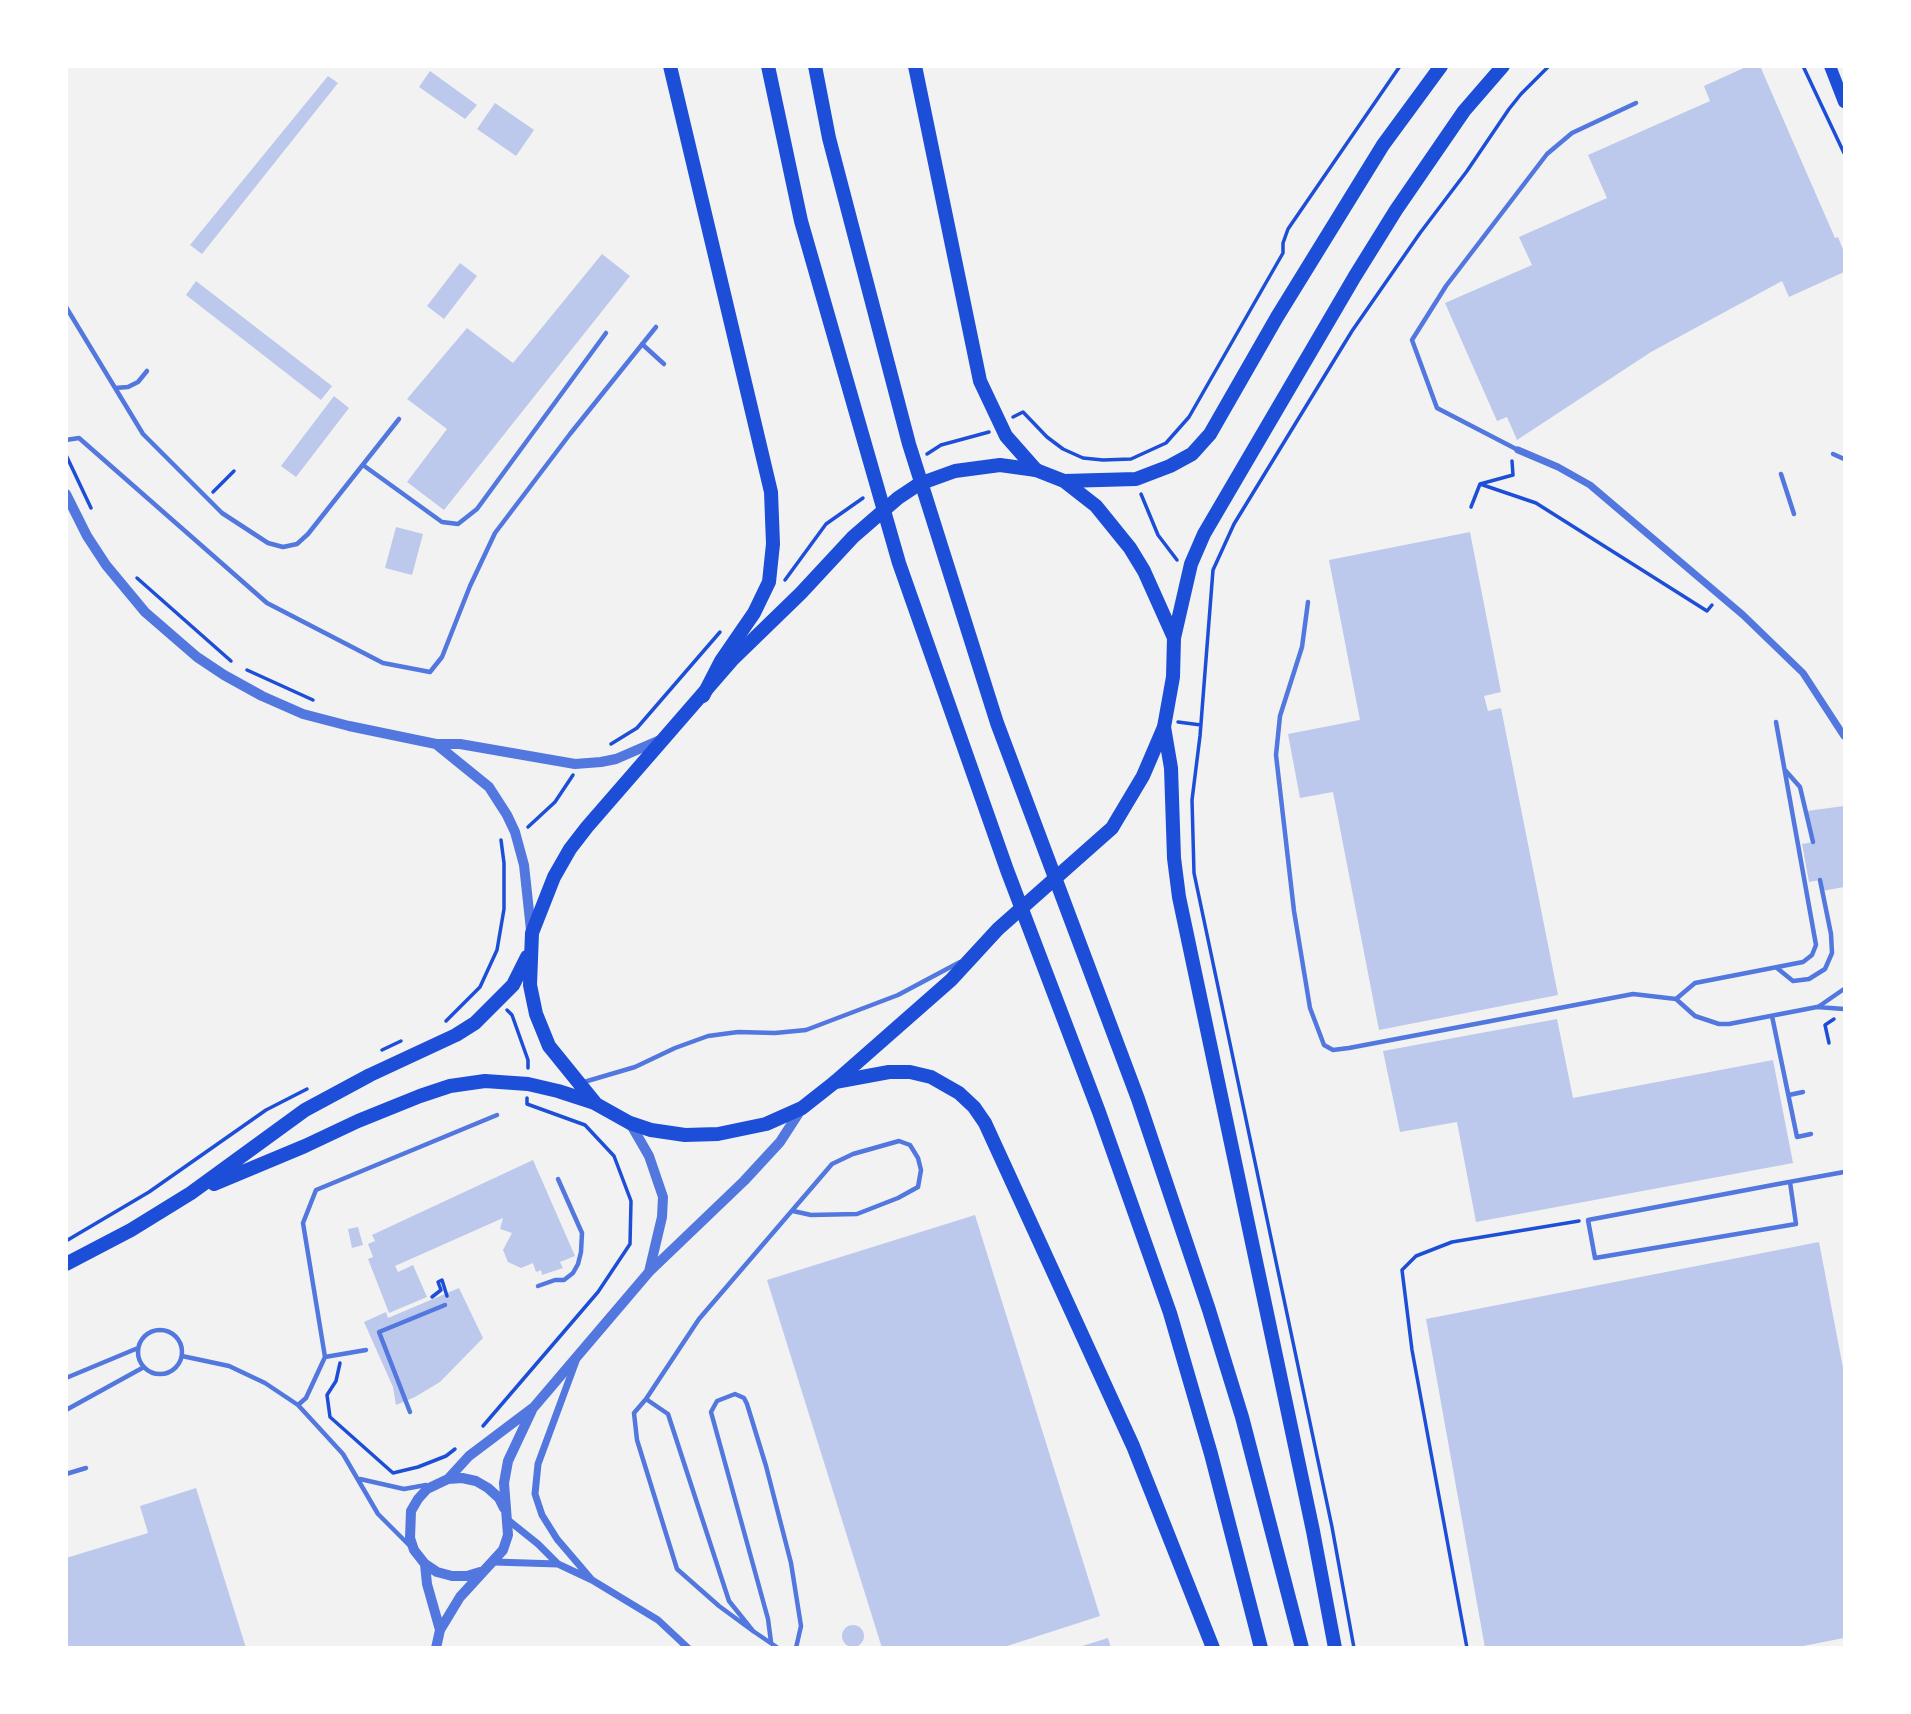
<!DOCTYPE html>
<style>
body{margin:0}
#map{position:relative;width:1911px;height:1714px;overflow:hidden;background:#f2f2f2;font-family:"Alegreya Sans",sans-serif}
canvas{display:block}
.frame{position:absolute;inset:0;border:68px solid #fff;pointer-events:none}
</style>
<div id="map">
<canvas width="1911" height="1714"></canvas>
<div class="frame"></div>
</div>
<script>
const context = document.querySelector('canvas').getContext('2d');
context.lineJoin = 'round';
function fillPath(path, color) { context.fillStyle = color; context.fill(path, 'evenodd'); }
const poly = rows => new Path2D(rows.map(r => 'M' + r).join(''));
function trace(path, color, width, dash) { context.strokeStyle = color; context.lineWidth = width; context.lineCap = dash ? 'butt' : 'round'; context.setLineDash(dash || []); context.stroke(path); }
fillPath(poly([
 [1748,66,1760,66,1835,238,1838,237,1844,252,1844,272,1789,297,1782,281,1651,352,1517,440,1507,417,1497,421,1445,303,1532,265,1519,237,1607,198,1588,155,1710,101,1704,86],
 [430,71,477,105,465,119,419,87],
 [328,76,338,83,202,254,190,245],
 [495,103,534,130,516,156,477,129],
 [602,254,630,276,444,510,407,482,447,429,407,399,467,328,513,363],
 [460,263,477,276,444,319,427,306],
 [196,281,332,386,321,400,186,295],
 [334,396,349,408,296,477,281,466],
 [396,527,423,534,412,575,385,568],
 [1470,532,1501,692,1484,696,1488,711,1501,708,1558,995,1379,1030,1333,792,1300,798,1288,734,1360,720,1329,560],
 [1844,806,1844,887,1822,891,1820,880,1809,882,1802,844,1813,842,1807,811],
 [1557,1019,1573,1098,1773,1060,1793,1163,1476,1222,1457,1122,1400,1132,1383,1051],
 [533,1160,575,1256,560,1262,563,1268,542,1275,541,1270,536,1272,533,1263,521,1268,508,1262,503,1250,512,1233,500,1229,503,1218,395,1266,398,1272,413,1265,427,1297,389,1313,368,1259,373,1257,368,1244,375,1241,372,1235],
 [975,1215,1100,1616,1001,1648,882,1648,767,1280],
 [358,1227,363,1245,352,1248,348,1229],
 [1819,1242,1844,1373,1844,1638,1793,1648,1485,1648,1426,1319],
 [459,1288,483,1338,440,1382,415,1397,396,1405,393,1387,364,1322,386,1312,388,1318],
 [196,1488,246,1648,66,1648,66,1558,148,1533,140,1506],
 '842 1636a11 11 0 1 1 22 0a11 11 0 1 1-22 0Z',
 [1108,1638,1111,1648,1079,1648,1079,1647]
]), '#bdc9ec');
trace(poly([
 [1803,66,1844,153],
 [1013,417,1023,412,1047,437,1063,449,1083,458,1103,460,1131,459,1166,443,1189,417,1283,253,1283,243,1288,229,1400,66],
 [927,454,941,445,989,432],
 [66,455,91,508],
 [1480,484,1513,475,1512,461],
 [213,492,234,471],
 [1141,494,1158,535,1177,560],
 [1471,507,1480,484,1536,503,1707,611,1712,605],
 [137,578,231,661],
 [785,580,826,524,863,498],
 [247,670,313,700],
 [1178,722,1201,725],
 [611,744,637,728,720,632],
 [528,827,555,802,573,775],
 [507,1010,512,1015,528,1060,528,1068],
 [446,1021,480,987,497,950,504,909,504,863,501,840],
 [1829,1043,1825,1025,1834,1019],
 [382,1050,401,1041],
 [66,1241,149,1192,266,1110,307,1089],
 [432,1297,441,1290,438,1282,442,1280,447,1296],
 [340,1363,336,1381,327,1395,330,1417,393,1473,418,1467,446,1456,455,1449],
 [483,1426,598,1292,630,1244,631,1201,614,1156,585,1125,527,1104,527,1098],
 [1354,1648,1332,1527,1194,873,1192,800,1200,736,1213,570,1234,524,1352,331,1420,233,1467,171,1509,109,1521,94,1549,66],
 [1467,1648,1412,1350,1402,1270,1416,1256,1452,1242,1579,1221]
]), '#1d4ed8', 3.5);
trace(poly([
 [66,307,143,434,222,513,268,543,283,547,297,544,308,534,399,419],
 [642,344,664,364],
 [115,388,128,387,138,382,147,371],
 [66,440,79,438,267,603,383,663,430,672,442,657,470,586,495,533,570,434,656,327],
 [1518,450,1437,408,1412,340,1446,286,1547,154,1572,133,1636,103],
 [1833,454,1844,459],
 [363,465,442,522,458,524,477,509,606,333],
 [1781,474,1794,514],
 [1308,602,1302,647,1280,716,1276,755,1294,911,1310,1008,1324,1045,1333,1050,1349,1048,1633,994,1676,999,1695,1016,1719,1024,1729,1024,1817,1007,1844,1009],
 [1785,770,1800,787,1813,842],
 [1777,968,1793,981,1809,979,1825,969,1832,953,1831,934,1820,880],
 [1676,999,1695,983,1803,962,1812,955,1816,945,1776,722],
 [1818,1007,1844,989],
 [1772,1016,1797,1137,1811,1134],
 [584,1082,635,1067,675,1048,708,1036,738,1032,775,1033,806,1030,898,995,960,962],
 [1789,1095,1803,1092],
 [1790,1182,1796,1224,1595,1258,1588,1220,1778,1184,1844,1172],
 [538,1286,555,1280,564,1280,573,1273,578,1264,581,1252,582,1233,558,1179],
 '138 1352a22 22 0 1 1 44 0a22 22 0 1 1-44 0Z',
 [182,1356,229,1366,265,1383,298,1405,343,1454,378,1514,409,1545],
 [325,1357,366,1350],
 [66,1378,138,1348],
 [646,1399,699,1319,832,1164,853,1154,899,1141,910,1145,918,1158,921,1170,918,1187,898,1198,857,1214,811,1215,793,1211],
 [298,1405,306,1398,325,1357,303,1223,316,1190,497,1115],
 [66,1410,144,1367],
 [410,1412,379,1332,445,1305],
 [66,1474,86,1468],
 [360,1479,404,1489,426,1485],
 [753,1631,729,1601,668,1414,646,1399,634,1413,637,1440,677,1569,719,1606,753,1631,778,1648],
 [771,1642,768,1619,711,1412,717,1401,735,1394,744,1398,747,1404,766,1466,791,1563,801,1626,796,1648]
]), '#5277de', 4.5);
trace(poly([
 [1518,450,1558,467,1590,485,1743,615,1803,673,1844,736],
 [576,1361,538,1464,535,1494,542,1515,557,1539,592,1580],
 [508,1520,538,1544,557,1563],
 [494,1562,558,1564,592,1580,658,1620,688,1648]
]), '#5277de', 7);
trace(poly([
 [66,494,87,536,106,565,145,612,197,657,224,675,262,696,303,714,349,726,436,744,460,744,575,764,601,762,616,759,660,740],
 [436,744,489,787,507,815,515,832,524,865,531,930],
 [630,1123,649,1156,663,1197,662,1217,649,1272],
 [448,1479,469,1456,534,1407,649,1272,744,1181,780,1142,802,1108],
 [425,1564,427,1584,440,1630],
 [480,1572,467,1576,452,1576,437,1572,425,1564,414,1550,410,1538,411,1511,418,1499,427,1489,448,1479,462,1478,476,1481,488,1488,499,1498,504,1508],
 [436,1648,440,1630,460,1597,503,1550,508,1535,504,1483,508,1461,532,1410]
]), '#5277de', 10);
trace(poly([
 [1830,66,1844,102]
]), '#1d4ed8', 12);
trace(poly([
 [1000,465,1036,470,1064,481,1096,506,1130,548,1144,571,1174,638,1173,677,1164,727,1143,776,1112,828,998,929,951,980,835,1082,802,1108,766,1124,718,1134,685,1135,651,1130,630,1123,596,1104,549,1046,536,1014,530,985,532,933,554,877,570,849,587,827,733,659,801,593,853,537,898,498,919,484,955,471,1000,465],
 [1064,481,1136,479,1170,466,1192,454,1210,434,1277,317,1383,145,1441,66],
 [1174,638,1191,564,1204,534,1355,276,1396,210,1464,111,1503,66],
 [214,1184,305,1146,358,1121,420,1096,450,1086,485,1081,528,1084,558,1091,595,1103],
 [66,1264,131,1230,191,1193,305,1110,370,1075,456,1035,475,1023,513,985,527,957]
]), '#1d4ed8', 14);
trace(poly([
 [670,66,771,492,773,544,769,582,754,613,721,661,703,696],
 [768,66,801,221,899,563,1007,870,1099,1112,1170,1313,1211,1454,1261,1648],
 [815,66,829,138,909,444,997,723,1138,1099,1209,1310,1242,1417,1302,1648],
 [915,66,980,381,1006,436,1036,470],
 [1164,727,1171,768,1174,858,1179,897,1313,1531,1335,1648],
 [835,1082,889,1072,910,1072,931,1077,959,1093,974,1107,985,1123,1133,1446,1213,1648]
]), '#1d4ed8', 14);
</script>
